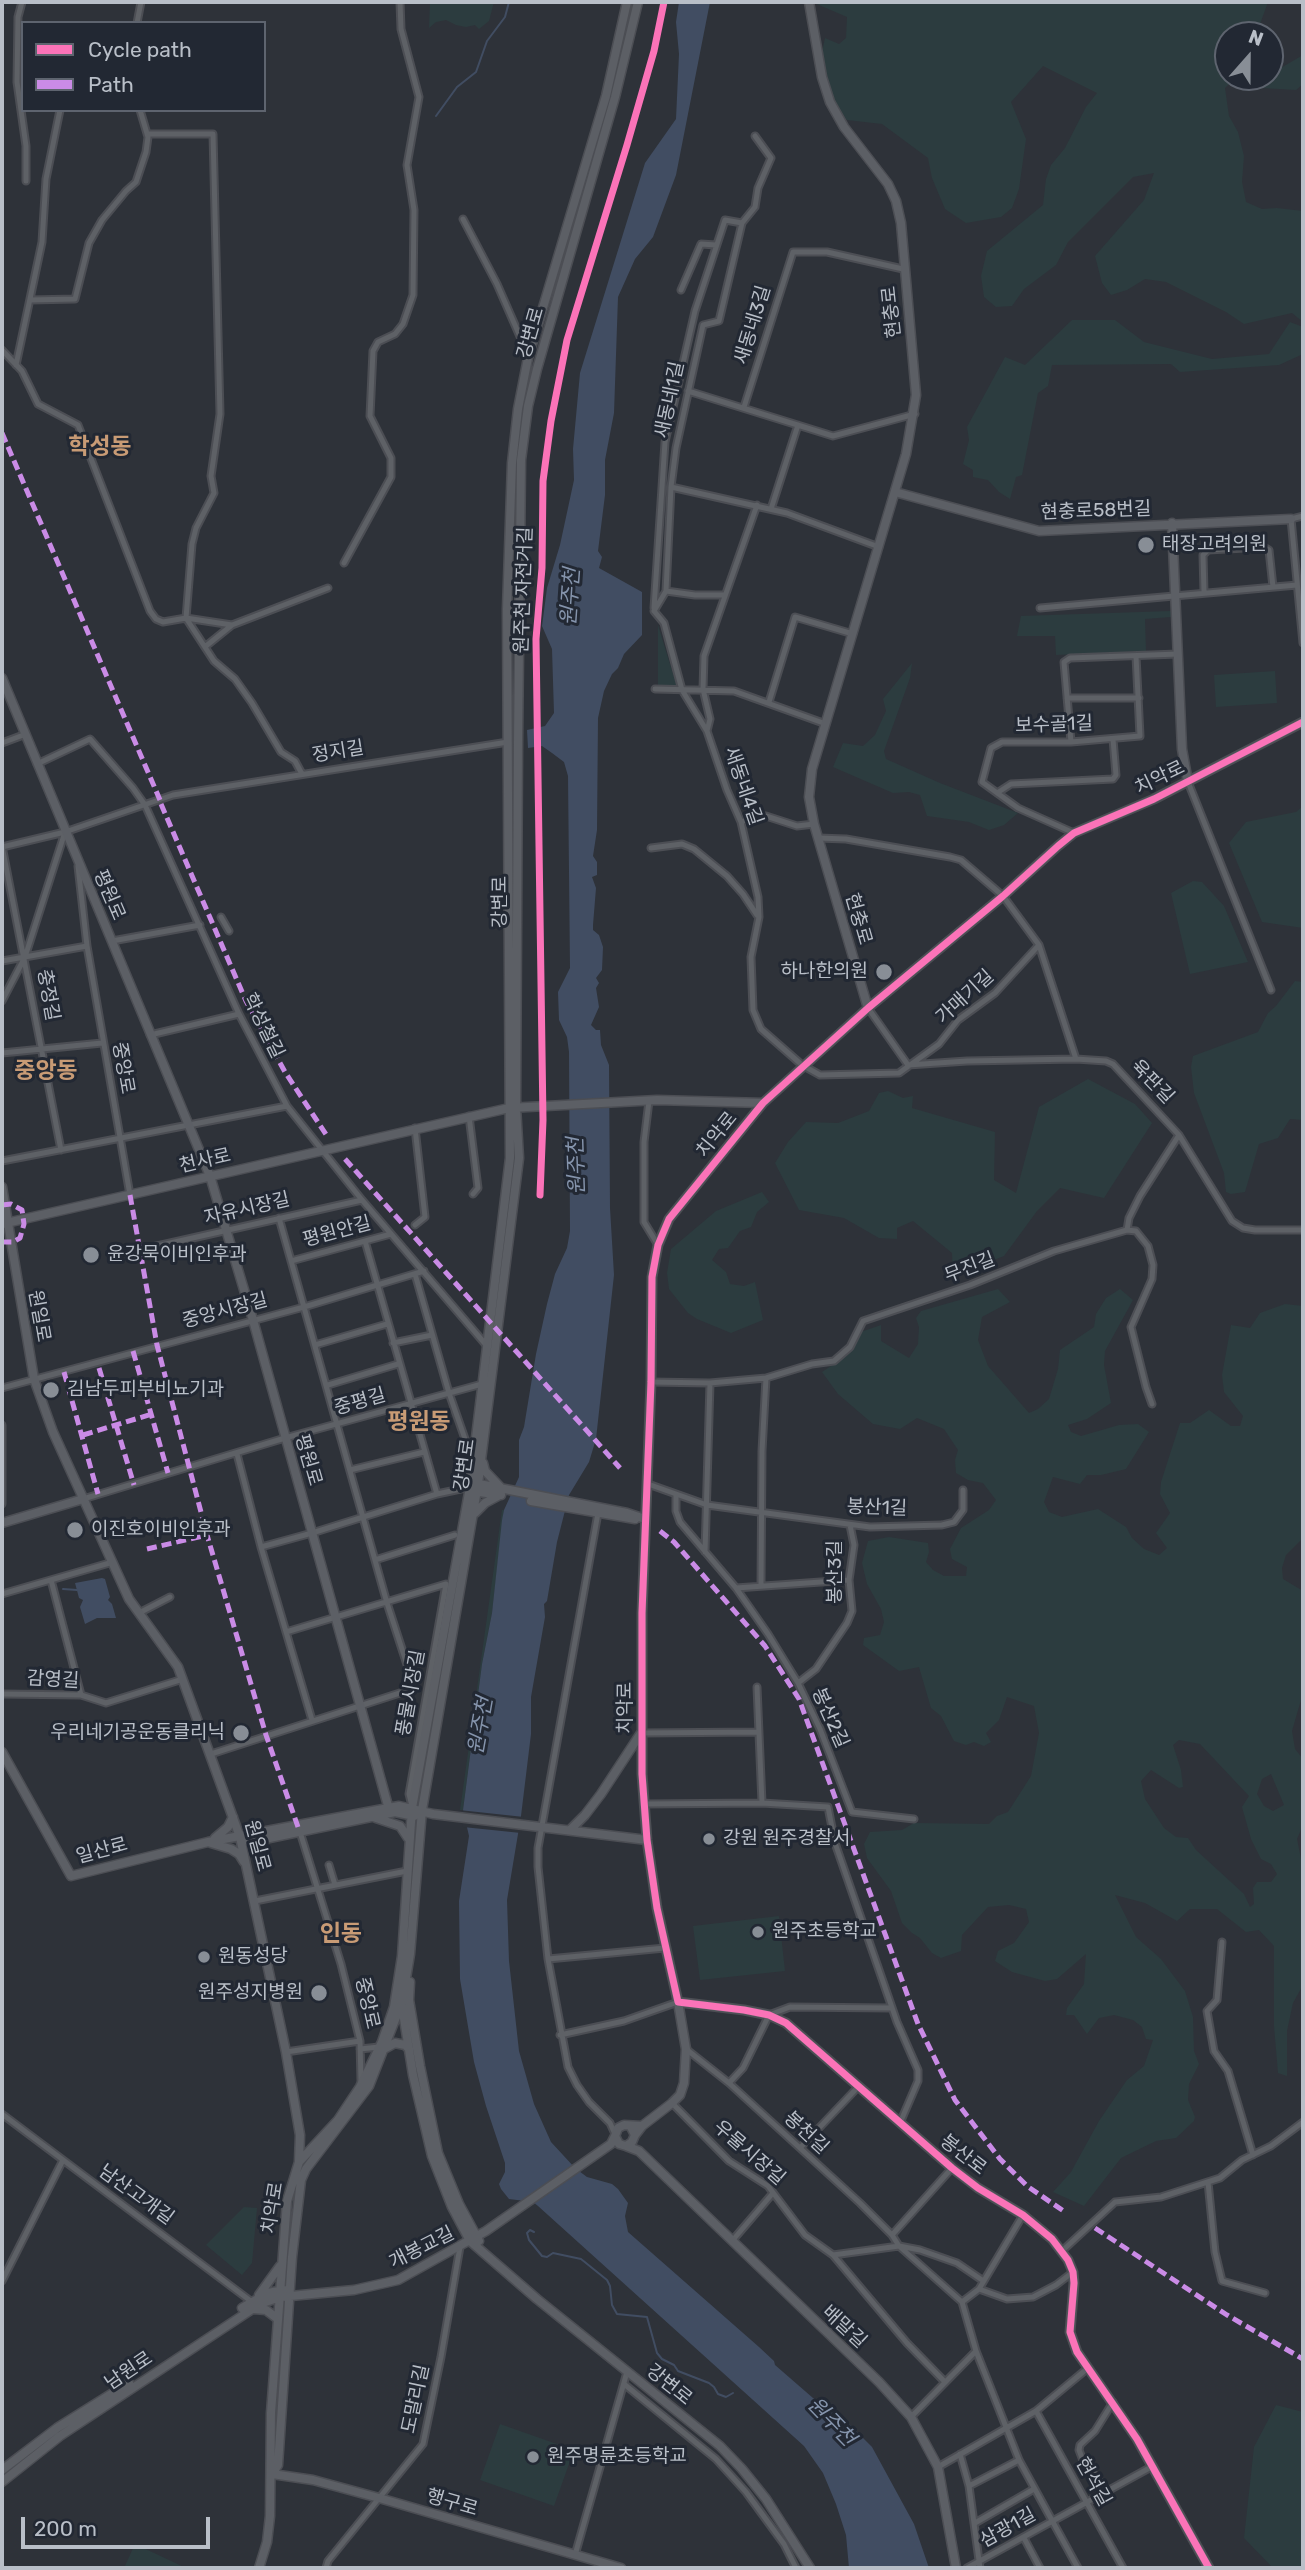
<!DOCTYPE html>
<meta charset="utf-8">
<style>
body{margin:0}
#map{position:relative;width:1305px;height:2570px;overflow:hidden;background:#2e3239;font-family:Rubik,sans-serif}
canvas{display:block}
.frame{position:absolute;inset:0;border:4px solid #b9bfc8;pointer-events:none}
.legend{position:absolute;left:21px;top:21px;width:245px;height:91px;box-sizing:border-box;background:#222833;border:2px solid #5e646f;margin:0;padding:9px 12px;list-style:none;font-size:21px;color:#b9bfc8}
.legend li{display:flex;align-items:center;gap:14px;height:35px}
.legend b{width:35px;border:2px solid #5e646f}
.north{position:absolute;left:1214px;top:21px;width:70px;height:70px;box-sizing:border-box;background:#222833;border:2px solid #5e646f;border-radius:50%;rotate:21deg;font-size:19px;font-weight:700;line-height:28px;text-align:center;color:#b9bfc8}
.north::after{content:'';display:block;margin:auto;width:24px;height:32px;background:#888e96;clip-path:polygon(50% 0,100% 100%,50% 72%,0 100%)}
.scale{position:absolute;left:21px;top:2517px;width:189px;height:32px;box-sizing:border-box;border:4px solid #b9bfc8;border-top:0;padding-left:9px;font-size:21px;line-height:24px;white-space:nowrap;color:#b9bfc8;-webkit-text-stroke:5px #222833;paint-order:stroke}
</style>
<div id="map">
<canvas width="1305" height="2570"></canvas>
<div class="frame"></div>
<ul class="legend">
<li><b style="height:9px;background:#fb73b8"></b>Cycle path</li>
<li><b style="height:9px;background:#ca8be6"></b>Path</li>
</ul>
<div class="north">N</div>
<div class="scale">200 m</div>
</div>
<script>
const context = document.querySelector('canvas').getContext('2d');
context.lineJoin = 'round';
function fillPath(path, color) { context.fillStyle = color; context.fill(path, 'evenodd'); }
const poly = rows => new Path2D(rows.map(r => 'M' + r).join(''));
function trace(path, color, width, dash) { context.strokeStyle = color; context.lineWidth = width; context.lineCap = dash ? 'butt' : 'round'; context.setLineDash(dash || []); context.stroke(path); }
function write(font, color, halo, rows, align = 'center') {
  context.font = font + ' Rubik,"Noto Sans KR",sans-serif'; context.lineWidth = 6; context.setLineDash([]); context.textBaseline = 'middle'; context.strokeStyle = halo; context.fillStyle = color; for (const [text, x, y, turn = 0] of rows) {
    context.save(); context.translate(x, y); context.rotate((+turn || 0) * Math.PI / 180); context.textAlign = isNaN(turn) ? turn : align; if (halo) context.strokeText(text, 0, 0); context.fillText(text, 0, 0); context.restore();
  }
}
fillPath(poly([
 [430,2,494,2,489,21,479,29,475,25,466,27,456,25,446,20,436,22,429,28],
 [812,2,1268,2,1256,35,1228,35,1228,77,1270,77,1270,65,1279,69,1303,55,1303,84,1296,90,1262,88,1234,79,1225,88,1229,116,1238,132,1244,156,1242,182,1246,202,1262,209,1277,208,1303,211,1303,322,1292,313,1244,324,1226,312,1166,282,1145,279,1127,290,1111,295,1102,283,1095,256,1144,200,1154,173,1133,177,1068,242,1056,265,1024,289,1012,306,996,307,984,297,981,276,987,251,1043,205,1046,179,1051,165,1065,148,1086,107,1097,93,1043,66,1011,102,1026,139,1019,189,1012,208,1001,217,966,223,945,209,932,178,928,158,882,124,847,120,835,110,825,87,822,52,825,38,839,44,846,38,847,17],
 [1072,320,1115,320,1144,342,1212,359,1269,354,1290,322,1303,327,1303,354,1279,365,1180,372,1171,364,1052,365,1048,386,1038,393,1022,475,1016,477,1010,499,999,492,988,480,973,477,973,470,963,464,969,440,967,427,1005,357,1025,365],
 [1171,611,1171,617,1145,619,1146,651,1056,655,1055,636,1017,636,1021,616],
 [658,625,677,687,658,687],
 [912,663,910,678,884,751,886,759,940,783,1018,813,1004,825,989,830,969,822,927,816,920,795,909,792,893,793,833,767,843,743,863,746,875,735,886,711,883,699],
 [1275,671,1277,703,1216,707,1214,675],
 [1303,806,1303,928,1262,922,1229,843,1246,822,1296,812],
 [1193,881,1202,882,1224,906,1248,962,1190,974,1171,893],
 [1295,981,1303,982,1303,1120,1290,1119,1278,1138,1259,1144,1245,1192,1231,1194,1226,1192,1224,1173,1194,1093,1191,1067,1193,1056,1258,1032,1268,1013,1276,1006],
 [1088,1079,1135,1104,1152,1123,1104,1198,1060,1188,1037,1211,1004,1256,953,1276,952,1253,913,1221,897,1228,897,1239,879,1238,844,1218,799,1210,775,1163,788,1142,806,1122,838,1123,869,1111,879,1093,888,1091,903,1098,913,1096,912,1108,995,1132,994,1180,1016,1193,1039,1107],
 [762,1192,769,1202,757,1212,751,1227,740,1231,728,1248,719,1249,712,1260,726,1272,730,1284,744,1286,755,1282,763,1320,731,1333,697,1319,688,1313,669,1289,667,1273,671,1249,716,1211],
 [998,1289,1010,1302,982,1317,978,1340,988,1366,1029,1413,1038,1409,1049,1399,1058,1369,1060,1350,1094,1327,1096,1314,1106,1298,1120,1289,1133,1300,1105,1351,1104,1365,1111,1403,1087,1419,1068,1425,1071,1432,1081,1436,1119,1425,1138,1424,1149,1432,1126,1469,1101,1475,1087,1475,1080,1484,1053,1477,1044,1502,1049,1512,1062,1517,1098,1509,1126,1527,1132,1538,1144,1549,1159,1555,1167,1548,1156,1533,1170,1513,1160,1494,1161,1482,1180,1423,1190,1423,1209,1410,1231,1426,1240,1426,1243,1416,1224,1392,1222,1375,1231,1325,1250,1328,1260,1313,1285,1304,1303,1306,1303,1538,1286,1555,1282,1568,1283,1579,1303,1591,1303,1693,1292,1731,1295,1749,1303,1759,1303,1825,1297,1839,1303,1869,1303,1985,1293,2003,1287,2031,1287,2076,1278,2073,1274,2026,1274,1946,1259,1930,1246,1932,1217,1909,1190,1909,1177,1921,1145,1903,1115,1895,1136,1937,1161,1959,1185,1991,1193,2017,1194,2051,1199,2064,1189,2084,1188,2100,1195,2117,1194,2121,1176,2138,1156,2141,1121,2158,1084,2206,1053,2192,1071,2172,1099,2121,1127,2080,1144,2066,1153,2040,1146,2039,1142,2027,1133,2020,1114,2015,1099,2018,1087,2034,1074,2015,1066,2015,1067,2008,1084,1984,1086,1954,1057,1979,1045,1981,1012,1972,995,1961,998,1951,1014,1943,1029,1922,1026,1909,1009,1905,988,1907,962,1935,961,1951,941,1958,932,1953,920,1938,912,1933,902,1923,891,1891,867,1858,864,1844,870,1832,902,1830,914,1823,989,1824,997,1816,1008,1812,1031,1776,1039,1733,1034,1706,1007,1697,999,1720,986,1733,991,1742,984,1746,974,1742,966,1745,954,1741,941,1716,931,1708,919,1667,899,1671,863,1645,864,1638,880,1635,884,1622,881,1609,867,1584,862,1563,868,1541,889,1537,928,1543,929,1552,926,1562,933,1570,944,1576,966,1576,967,1567,952,1559,950,1549,961,1528,989,1510,996,1500,983,1483,968,1480,956,1473,955,1460,958,1450,944,1429,917,1418,900,1429,873,1424,838,1394,822,1372,837,1362,849,1347,852,1335,881,1325,881,1341,909,1358,918,1344,919,1327,916,1318,921,1311],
 [1179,1740,1200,1744,1249,1796,1242,1807,1251,1839,1261,1859,1271,1864,1277,1874,1271,1882,1257,1882,1253,1888,1254,1904,1250,1907,1244,1894,1196,1850,1188,1838,1176,1837,1164,1828,1145,1799,1141,1781,1151,1770,1179,1788,1183,1787,1181,1770,1173,1745],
 [1271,1774,1284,1805,1273,1811,1264,1806,1257,1794,1262,1779],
 [502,1510,504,1510,492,1613,482,1664,463,1810,460,1810],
 [779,1916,785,1971,700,1980,693,1926],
 [244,2207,257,2208,252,2263,242,2275,206,2245],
 [1276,2405,1303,2412,1303,2566,1272,2567,1244,2538,1254,2447],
 [500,2424,574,2450,554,2506,480,2480],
 [135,2544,186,2568,124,2568]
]), '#2c3c3f');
fillPath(poly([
 [679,2,710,2,676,175,653,237,635,259,618,297,614,413,605,460,605,495,598,551,602,557,599,568,642,592,642,635,624,654,618,668,612,674,604,691,598,718,597,830,593,856,597,862,597,875,592,877,596,888,593,925,593,930,599,935,603,947,602,970,596,978,599,983,596,988,599,1007,591,1025,596,1030,600,1030,601,1045,609,1065,610,1208,614,1275,596,1439,589,1462,569,1495,557,1542,547,1601,544,1604,545,1617,531,1697,531,1734,521,1816,507,1900,509,1961,519,2051,534,2104,551,2142,575,2168,587,2177,612,2184,618,2189,628,2203,625,2216,628,2232,759,2347,774,2361,775,2365,813,2398,840,2415,872,2447,914,2524,929,2568,849,2568,846,2535,836,2504,823,2473,804,2446,538,2206,533,2202,509,2199,501,2189,499,2184,505,2172,505,2163,486,2106,474,2062,460,1979,459,1901,469,1836,463,1810,482,1664,492,1613,502,1520,504,1510,519,1477,519,1440,524,1427,536,1354,547,1304,555,1274,567,1248,570,1231,569,1052,567,1037,559,1020,558,992,570,968,568,776,564,762,552,753,542,746,528,748,527,730,545,726,554,713,552,649,542,626,547,588,560,545,574,480,573,449,580,373,645,163,676,119,679,54,676,22],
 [102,1578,105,1579,110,1597,108,1600,112,1604,116,1618,97,1618,85,1624,80,1607,83,1600,79,1598,75,1583]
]), '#414d62');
fillPath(poly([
 [459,1810,524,1817,521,1833,463,1827]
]), '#2e3239');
trace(poly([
 [436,116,457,87,476,72,487,41,505,17,509,2],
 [63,1589,77,1590],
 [534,2232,530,2230,527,2233,529,2240,542,2256,547,2257,553,2253,581,2259,607,2280,610,2286,612,2305,617,2314,647,2317,657,2353,662,2359,674,2365,678,2371,709,2383,714,2387,718,2394,726,2397,733,2393]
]), '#414d62', 2);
const street = poly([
 [22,2,18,17,17,82,26,146,26,181],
 [137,23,141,2],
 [147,134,213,134,220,414,211,476,214,493,196,528,192,544,186,618,214,661,235,679,252,703,281,752,295,761,302,774],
 [463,219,497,284,525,348,531,351],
 [681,290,701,244,716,245],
 [30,300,75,299,89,243,102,220,126,191,136,182,146,152,148,137,140,110],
 [2,350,22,371,38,404,78,425,150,611,156,619,163,622,186,618,232,625],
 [16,365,42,242,46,179,60,110],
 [688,391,833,436,915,414],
 [744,407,793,252,827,252,903,269],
 [671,487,787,513,879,547],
 [757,505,704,656,703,689,710,719,707,731,727,790,741,822,758,897,759,917,751,957,753,1010,761,1029,802,1065,820,1075,899,1073,939,1044,958,1020,995,993,1039,945],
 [771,509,798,425],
 [1303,516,1291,519,1303,643],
 [344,563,391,477,391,458,370,416,373,351,378,342,395,334,403,324,413,295,414,210,407,165,419,97,401,29,400,2],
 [666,591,695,595,725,595],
 [1204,592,1203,555,1208,550,1264,547,1269,550,1273,587],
 [654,608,665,442,695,311,725,220,742,223],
 [1040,608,1297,585],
 [654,611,666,591,671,487,676,448,703,325,719,321,742,223,755,207,758,188,771,158,755,136],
 [654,611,664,623,682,690,707,731],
 [206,646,232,625,328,588],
 [655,689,734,691,826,724],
 [1067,698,1139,698],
 [769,702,795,617,853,634],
 [1071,742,1064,662,1070,658,1178,654],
 [2,743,26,734],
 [37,764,90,739,133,788,145,805,239,1014,287,1106,362,1200,487,1346],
 [1188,782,1271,990],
 [997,793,1011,784,1113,779,1116,775,1113,739],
 [741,822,757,816,766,816,797,826,814,824],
 [1074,833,1018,808,982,782,991,748,1002,742,1071,742,1140,736,1136,656],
 [818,838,846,839,950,857,961,860,1003,896,1039,945,1076,1059],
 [2,846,61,1150],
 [2,847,65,832,173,795,508,742],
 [651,848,682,844,694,849,727,876,743,894,757,915],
 [78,866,87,946,130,1195],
 [221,917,229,931],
 [112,941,200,925],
 [2,961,87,946],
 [2,1001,25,957,65,832],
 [868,1008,908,1065,967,1061,1076,1059,1106,1061,1113,1064,1179,1135,1232,1221,1243,1228,1255,1230,1303,1230],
 [150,1035,239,1014],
 [2,1053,102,1043],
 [649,1101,644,1142,644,1222,658,1245],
 [469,1116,478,1188,473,1194],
 [2,1161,287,1106],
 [415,1225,425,1217,415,1128],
 [1127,1230,1129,1218,1140,1196,1179,1135],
 [365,1241,437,1494],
 [139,1250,362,1200],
 [291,1261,391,1234],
 [415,1274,449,1393,472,1459],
 [393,1343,432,1335],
 [315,1345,387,1324],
 [651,1382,710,1383,766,1378,812,1364,834,1361,850,1347,863,1321,970,1285,1054,1251,1127,1230,1136,1231,1148,1246,1153,1265,1152,1279,1131,1327,1146,1387,1152,1404],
 [328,1385,398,1364],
 [2,1388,304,1307,424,1271],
 [2,1425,2,1504],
 [237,1454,261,1547,312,1720],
 [350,1470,424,1452],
 [648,1484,707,1505,870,1527,942,1525,954,1522,963,1510,963,1490],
 [676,1495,676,1511,680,1522,736,1588,768,1634,798,1683,820,1729,852,1812,914,1819],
 [83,1499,285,1438,482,1384],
 [598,1513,538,1848,538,1867,548,1959,568,2067,577,2085,589,2102,610,2123,615,2134],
 [261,1547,312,1533,437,1494,470,1487],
 [705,1552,710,1383],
 [375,1560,455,1535],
 [51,1580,81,1695],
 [761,1585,762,1451,766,1378],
 [736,1588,849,1580],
 [2,1594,113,1562],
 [139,1613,170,1597],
 [286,1632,446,1584,409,1794,411,1802],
 [798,1683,816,1669,847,1623,852,1611,849,1580,854,1545,850,1525],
 [757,1687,762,1803],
 [2,1694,81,1695,106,1703,183,1679],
 [641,1733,759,1732],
 [211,1754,406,1691,411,1687,412,1680,387,1603,279,1218],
 [644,1804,762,1803,828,1807,835,1843,897,2022,918,2070,918,2081,900,2123],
 [300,1832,341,1964,360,2041,361,2081],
 [329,1865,335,1885],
 [255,1901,407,1871],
 [1222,1942,1217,2000,1207,2011,1214,2051,1228,2071,1253,2155],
 [548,1959,665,1948],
 [560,2035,624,2021,678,2002],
 [360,2049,379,2047],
 [686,2049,729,2083,860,2203,892,2235,899,2246,962,2302,976,2351,1019,2460,1078,2568],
 [286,2052,360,2041],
 [729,2083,743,2068,769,2015,790,2007,892,2008],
 [672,2103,729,2161,768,2186,805,2235,833,2255,907,2343,944,2381],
 [2,2114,252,2302],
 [800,2148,858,2087],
 [1208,2182,1215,2252,1222,2281,1265,2293],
 [892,2235,952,2168],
 [732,2241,773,2193],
 [1062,2251,1115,2202,1161,2197,1220,2178,1242,2160,1271,2146,1303,2122],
 [833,2255,899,2246,920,2250,957,2263,982,2280],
 [2,2281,63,2160],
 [979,2289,1007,2299,1033,2297,1056,2285,1073,2272],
 [962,2302,979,2289,1023,2215],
 [624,2384,716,2459,746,2492,784,2544,796,2568],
 [1036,2411,1123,2568],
 [911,2417,976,2351],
 [960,2454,969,2486,980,2568],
 [938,2467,1036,2411,1088,2368],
 [969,2486,1019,2460],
 [1107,2492,1082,2458,1079,2450,1080,2445,1095,2431,1113,2402],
 [975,2523,1034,2489],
 [1024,2538,1040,2568],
 [575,2555,627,2372],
 [326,2568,328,2561,423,2444,441,2357,460,2247],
 [967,2568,1153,2466]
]);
const secondary = poly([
 [809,2,822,77,830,102,844,127,888,184,896,201,901,223,916,395,906,454,812,769,809,797,814,824,868,1008],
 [895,492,1039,531,1291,519],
 [1172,523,1182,749,1188,782],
 [2,678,210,1176,253,1320,390,1813],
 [2,1187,34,1379,53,1432,129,1599,178,1667,240,1837,286,2052,300,2135,299,2161],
 [2,1224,509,1108,657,1100,763,1103],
 [483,1463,485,1471,502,1489],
 [474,1483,627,1513,645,1519],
 [472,1491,501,1495],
 [531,1501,635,1519],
 [475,1513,485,1503,498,1496],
 [2,1523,83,1499],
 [2,1752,71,1876,208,1842,399,1806,433,1814,647,1840],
 [376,1818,400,1826,408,1838],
 [570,1830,585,1815,601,1794,641,1733],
 [240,1837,250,1842,395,1812,414,1816],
 [215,1838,228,1827,233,1817],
 [211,1843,231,1849,239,1854,244,1862],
 [410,1982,409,2000,420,2066,438,2153,459,2204,479,2241],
 [402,2006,413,2075,432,2156,452,2207,470,2241,537,2299,720,2446,742,2469,766,2499,810,2568],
 [386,2048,395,2043,405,2045,409,2049],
 [631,2127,635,2135,632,2142,626,2146,619,2144,615,2136,618,2128,624,2125,642,2126],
 [635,2135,642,2126,672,2103,680,2095,684,2083,686,2049,678,2002],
 [626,2146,639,2151,879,2382,911,2417,938,2467,956,2568],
 [259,2295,280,2266],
 [242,2308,268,2293,284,2290],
 [254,2309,266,2310,278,2319],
 [2,2470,57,2428,129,2383],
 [272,2474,278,2465,292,2257,301,2180,306,2169,369,2086,402,2002,410,1954,422,1810,478,1484,519,1158,516,1107,518,741,521,460,528,406,537,369,615,97,638,2],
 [272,2474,313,2480,379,2498,621,2568],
 [2,2482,60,2436,260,2304,280,2297,354,2290,398,2280,486,2231,611,2144,615,2136],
 [259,2568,267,2542,270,2516,271,2413,287,2201,299,2162,338,2120,360,2087,382,2042,394,2007,402,1956,412,1808,470,1487,510,1158,507,609,512,463,518,409,528,358,606,96,627,2],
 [1209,2568,1137,2439,1077,2352,1070,2332,1074,2283,1073,2272,1068,2260,1052,2239,1023,2215,978,2188,952,2168,786,2023,769,2015,744,2010,678,2002,657,1908,647,1840,642,1774,642,1613,651,1382,652,1277,658,1245,669,1219,763,1103,868,1008,1003,896,1058,846,1074,833,1154,799,1303,722]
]);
trace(street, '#4c4e54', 9);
trace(secondary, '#4c4e54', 11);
trace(street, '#5e6166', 5);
trace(secondary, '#5c5f65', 8);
trace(poly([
 [2,433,160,800],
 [161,804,246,1001,285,1072,327,1136],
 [345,1159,620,1468],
 [130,1195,157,1345,207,1535,266,1735,298,1827],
 [2,1205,11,1204,22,1210,24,1224,20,1238,13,1242,2,1242],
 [133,1351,168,1473],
 [99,1368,134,1485],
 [64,1372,98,1494],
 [83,1435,152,1414],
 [660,1531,674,1542,765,1646,799,1699,918,2024,955,2100,1000,2159,1027,2186,1065,2212],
 [147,1549,207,1535],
 [1095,2228,1227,2315,1303,2359]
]), '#ca8be6', 5, [10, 5]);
trace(poly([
 [540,1195,543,1120,536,639,542,568,543,481,551,421,567,340,627,145,654,51,664,2],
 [1209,2568,1137,2439,1077,2352,1070,2332,1074,2283,1073,2272,1068,2260,1052,2239,1023,2215,978,2188,952,2168,786,2023,769,2015,744,2010,678,2002,657,1908,647,1840,642,1774,642,1613,651,1382,652,1277,658,1245,669,1219,763,1103,868,1008,1003,896,1058,846,1074,833,1154,799,1303,722]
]), '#fb73b8', 7);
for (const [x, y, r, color] of [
 [1146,545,9,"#888e96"],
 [884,972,9,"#888e96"],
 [91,1255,9,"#888e96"],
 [51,1390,9,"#888e96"],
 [75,1530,9,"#888e96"],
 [241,1733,9,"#888e96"],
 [709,1839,7,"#888e96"],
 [758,1932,7,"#888e96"],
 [204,1957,7,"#888e96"],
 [319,1993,9,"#888e96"],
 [533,2457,7,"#888e96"]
]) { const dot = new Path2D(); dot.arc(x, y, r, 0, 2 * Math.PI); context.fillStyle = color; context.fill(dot); trace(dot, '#222833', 2.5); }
write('19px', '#b9bfc8', '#222833', [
 ["현충로",892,312,-96],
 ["새동네3길",753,325,-73],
 ["강변로",531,333,-74],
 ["새동네1길",670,400,-78],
 ["현충로58번길",1096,511,-2],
 ["원주천 자전거길",524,590,-88],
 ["보수골1길",1054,725,-2],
 ["정지길",338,752,-9],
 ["치악로",1160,778,-26],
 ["새동네4길",743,786,71],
 ["평원로",109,895,67],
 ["강변로",501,902,-90],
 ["현충로",858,919,74],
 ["충정길",48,995,80],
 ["가매기길",965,997,-42],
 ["학성철길",263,1026,64],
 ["중앙로",123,1068,80],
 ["육판길",1152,1082,46],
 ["치악로",717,1135,-51],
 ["천사로",205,1161,-13],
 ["자유시장길",247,1209,-13],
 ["평원안길",337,1232,-15],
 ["무진길",970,1268,-21],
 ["중앙시장길",225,1311,-15],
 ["원일로",39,1316,80],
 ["중평길",360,1402,-16],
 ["평원로",308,1460,74],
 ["강변로",465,1465,-82],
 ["봉산1길",877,1508,2],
 ["봉산3길",836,1572,-90],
 ["감영길",53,1680,3],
 ["풍물시장길",411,1693,-80],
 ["치악로",626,1708,-90],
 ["봉산2길",830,1718,66],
 ["원일로",257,1846,75],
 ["일산로",102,1851,-15],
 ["중앙로",367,2003,77],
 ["봉천길",806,2133,43],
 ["우물시장길",749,2153,41],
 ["봉산로",963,2155,38],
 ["남산고개길",136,2195,36],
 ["치악로",273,2208,-81],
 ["개봉교길",422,2248,-27],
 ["배말길",844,2327,43],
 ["남원로",129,2371,-34],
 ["강변로",669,2385,39],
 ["도말리길",416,2399,-78],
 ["현석길",1093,2482,61],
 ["행구로",452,2503,16],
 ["삼광1길",1008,2528,-29]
]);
write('19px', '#b9bfc8', '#222833', [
 ["태장고려의원",1162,545],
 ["하나한의원",868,972,"right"],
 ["윤강묵이비인후과",107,1255],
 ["김남두피부비뇨기과",67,1390],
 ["이진호이비인후과",91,1530],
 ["우리네기공운동클리닉",225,1733,"right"],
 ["강원 원주경찰서",723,1839],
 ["원주초등학교",772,1932],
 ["원동성당",218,1957],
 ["원주성지병원",303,1993,"right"],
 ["원주명륜초등학교",547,2457]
], 'left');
write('italic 21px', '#8594ac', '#222833', [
 ["원주천",571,597,-86],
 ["원주천",577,1166,-92],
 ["원주천",481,1726,-80],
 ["원주천",831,2422,46]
]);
write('bold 23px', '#c89b75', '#222833', [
 ["학성동",100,447],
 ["중앙동",46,1071],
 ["평원동",419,1422],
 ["인동",341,1934]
]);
</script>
